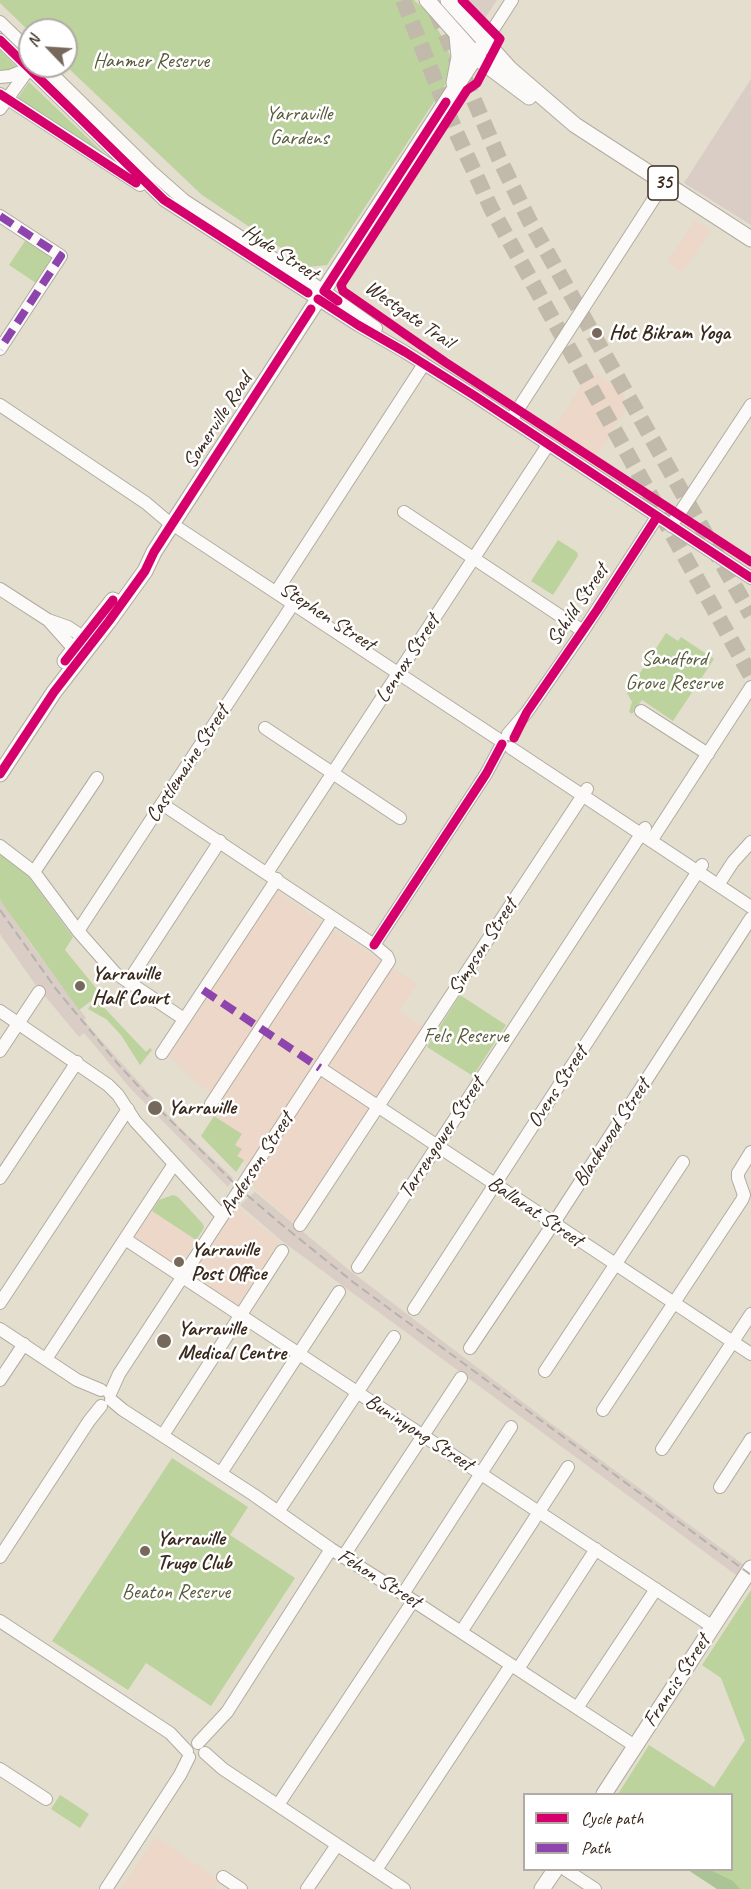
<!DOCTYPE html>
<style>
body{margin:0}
#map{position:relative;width:751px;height:1889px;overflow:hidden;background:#e3decd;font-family:Caveat,sans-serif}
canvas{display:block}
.legend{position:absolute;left:523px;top:1793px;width:210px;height:78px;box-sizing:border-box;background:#fff;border:2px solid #b1aaa5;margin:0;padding:8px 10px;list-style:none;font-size:18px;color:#3b2a1e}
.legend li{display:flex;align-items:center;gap:12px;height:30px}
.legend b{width:30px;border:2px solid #b1aaa5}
.north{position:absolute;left:18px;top:18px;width:60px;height:60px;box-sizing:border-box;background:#fff;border:2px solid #b1aaa5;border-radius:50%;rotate:295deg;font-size:16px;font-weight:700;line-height:24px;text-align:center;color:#3b2a1e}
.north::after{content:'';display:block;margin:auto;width:21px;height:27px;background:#76695b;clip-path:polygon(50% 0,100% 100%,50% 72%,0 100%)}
</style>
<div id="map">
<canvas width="751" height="1889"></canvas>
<ul class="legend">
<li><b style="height:8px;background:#d6006c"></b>Cycle path</li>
<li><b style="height:8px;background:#8e44ad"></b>Path</li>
</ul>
<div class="north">N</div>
</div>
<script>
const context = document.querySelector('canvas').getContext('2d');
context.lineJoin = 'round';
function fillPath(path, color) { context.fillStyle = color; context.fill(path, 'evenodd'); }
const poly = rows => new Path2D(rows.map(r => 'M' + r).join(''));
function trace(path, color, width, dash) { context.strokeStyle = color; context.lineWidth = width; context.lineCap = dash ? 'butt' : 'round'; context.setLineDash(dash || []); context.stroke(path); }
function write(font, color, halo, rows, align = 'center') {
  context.font = font + ' Caveat,sans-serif'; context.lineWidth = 5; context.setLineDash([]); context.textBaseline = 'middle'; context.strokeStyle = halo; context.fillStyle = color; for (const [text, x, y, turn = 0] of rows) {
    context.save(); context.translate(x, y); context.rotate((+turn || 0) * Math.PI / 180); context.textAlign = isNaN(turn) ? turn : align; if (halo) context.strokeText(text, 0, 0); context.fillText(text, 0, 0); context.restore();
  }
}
fillPath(poly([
 [695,220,711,230,683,272,667,262],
 [591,371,623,391,626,409,596,458,553,429],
 [276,892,417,984,399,1011,424,1028,294,1224,253,1186,244,1162,236,1156,235,1145,241,1134,213,1116,223,1101,194,1081,169,1056,210,995,211,989],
 [236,1206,280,1241,237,1306,190,1275],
 [152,1211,197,1240,180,1267,134,1237],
 [156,1837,219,1880,213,1889,121,1889]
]), '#edd7c9');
fillPath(poly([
 [468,0,497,0,485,18],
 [751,79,751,225,684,183],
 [0,899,30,943,86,1018,84,1020,100,1039,178,1126,233,1178,228,1187,130,1088,84,1033,79,1037,35,984,0,934],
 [255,1192,349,1270,549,1422,751,1570,751,1586,282,1241,240,1205]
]), '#d9cdc5');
fillPath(poly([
 [0,0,414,0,427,12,443,38,454,65,447,82,327,265,309,267,202,195,66,66,66,30,30,30,30,32,0,3],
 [0,50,17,67,0,72],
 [29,82,114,163,17,99],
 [27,238,54,256,36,283,9,265],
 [558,540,577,552,578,556,553,595,531,581],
 [666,633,678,641,681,637,714,659,673,721,642,700,632,714,629,712,632,702,627,693],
 [0,851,23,869,73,937,65,950,100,993,95,998,146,1052,150,1048,152,1050,140,1065,121,1035,106,1019,88,1009,95,998,79,1010,2,903,0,899],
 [460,995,506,1025,473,1076,427,1047],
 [214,1116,242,1134,235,1145,242,1149,237,1156,244,1160,236,1172,201,1136],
 [173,1195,178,1197,203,1224,204,1228,196,1240,152,1211,159,1200],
 [172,1458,248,1507,230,1535,295,1578,211,1706,146,1663,128,1690,52,1641],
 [751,1590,751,1889,717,1889,689,1870,732,1870,732,1794,618,1794,649,1745,714,1787,745,1740,721,1678,702,1665],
 [60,1795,89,1814,80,1828,51,1809]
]), '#bcd39e');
fillPath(poly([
 [688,1870,710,1870,733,1881,740,1889,717,1889]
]), '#abc495');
trace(poly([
 [403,0,455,130,491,208,751,676],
 [436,12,498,156,529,220,751,615]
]), '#c1baaa', 16, [16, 8]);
const minor = poly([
 [0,22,30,51],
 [0,40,164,200,358,325,405,352,475,396,751,578],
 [485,42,512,0],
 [44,66,152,172,185,201,324,291,376,328],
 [0,77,10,76,25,70],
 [0,94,140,185],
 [0,109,31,66],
 [0,216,61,256,0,349],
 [0,405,146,503,166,520,501,741],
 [511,420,664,183],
 [404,512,583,631],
 [671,526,751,405],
 [0,589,48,620,68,627,83,637],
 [276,592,424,364],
 [49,621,74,649],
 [641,711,708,754],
 [265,728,400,818],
 [508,734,527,712,583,631,657,517],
 [511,748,751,907],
 [651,841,751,687],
 [0,846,34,872,78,931,115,973,184,1019],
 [34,872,97,778],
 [267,873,548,445],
 [718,885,733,862,751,842],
 [78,931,297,598],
 [374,945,486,774,502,744],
 [128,982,220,841],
 [0,1011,108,1085,118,1095,135,1121,222,1216],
 [0,1051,39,992],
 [162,1053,277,879],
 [320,1068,751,1354],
 [211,1104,333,918],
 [0,1178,77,1062],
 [300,1225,587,789],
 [125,1239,713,1627],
 [358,1267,645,828],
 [0,1303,128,1109],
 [414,1309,702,865],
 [0,1329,77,1380,101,1390],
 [470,1348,557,1218,751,918],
 [46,1359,174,1164],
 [545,1371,683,1162],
 [0,1380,24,1344],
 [110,1394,119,1374,389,961,387,956,374,945,162,804],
 [111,1400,123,1410,254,1495,331,1549,403,1594,635,1746],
 [603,1410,742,1200,744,1195,738,1178,738,1173,751,1152],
 [163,1435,282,1251],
 [662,1449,751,1314],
 [221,1473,339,1292],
 [720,1487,751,1439],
 [278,1512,394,1337],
 [0,1557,89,1421,101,1406],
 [343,1557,461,1378],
 [403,1594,511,1427],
 [0,1621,170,1733,187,1751],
 [461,1632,568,1467],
 [518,1669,596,1549],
 [577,1708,656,1589],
 [198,1743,227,1712,331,1549],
 [205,1753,223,1769,404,1889],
 [0,1769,46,1799],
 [278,1805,413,1601],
 [376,1870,511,1665],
 [566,1870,595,1889],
 [223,1877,241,1889],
 [106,1889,180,1775,189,1757],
 [307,1889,337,1845]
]);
const major = poly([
 [427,0,481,61,529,97],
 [448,0,510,69,575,125,751,239],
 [454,83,459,57,457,36],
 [65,661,113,600],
 [0,774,54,692,109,621,145,571,154,552,485,42],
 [604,1794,751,1568],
 [542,1889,555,1870]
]);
trace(minor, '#b1aca1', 14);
trace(major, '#b1aca1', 17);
trace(minor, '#fbfaf8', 12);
trace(major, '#fbfaf8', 15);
trace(poly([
 [0,910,56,989,118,1064,162,1112,240,1189,281,1224,353,1282,751,1575]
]), '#b5b3ae', 2, [9, 4.5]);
trace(poly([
 [0,216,61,256,0,349],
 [203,990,320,1068]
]), '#8e44ad', 8, [15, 8]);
trace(poly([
 [462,0,500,39,477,83,467,90,341,285,343,291,445,362,751,562],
 [0,40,164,200,308,293],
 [0,94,136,183],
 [318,299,358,325,405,352,475,396,751,578],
 [338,301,324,291,446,102],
 [65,661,113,600],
 [514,738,527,712,597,610,657,517],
 [0,774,54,692,109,621,145,571,154,552,311,309],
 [374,945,486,774,502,744]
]), '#d6006c', 9);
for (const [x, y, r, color] of [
 [597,333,6,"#76695b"],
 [80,986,6,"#76695b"],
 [155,1108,8,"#76695b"],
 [179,1262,6,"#76695b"],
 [164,1341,8,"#76695b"],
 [145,1551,6,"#76695b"]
]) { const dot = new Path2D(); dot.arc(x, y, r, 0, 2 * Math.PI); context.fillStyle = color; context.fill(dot); trace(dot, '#fff', 2); }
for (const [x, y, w] of [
 [663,183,30]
]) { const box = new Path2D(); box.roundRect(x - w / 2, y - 17, w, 34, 4.5); context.fillStyle = '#fff'; context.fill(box); trace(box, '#3b2a1e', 1.5); }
write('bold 20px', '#3b2a1e', null, [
 ["35",663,183]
]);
write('21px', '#585a39', '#fff', [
 ["Hanmer Reserve",151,61],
 ["Yarraville",299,114],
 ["Gardens",299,138],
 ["Sandford",674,659],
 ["Grove Reserve",674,683],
 ["Fels Reserve",466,1036],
 ["Beaton Reserve",176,1592]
]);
write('21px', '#3b2a1e', '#fff', [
 ["Hyde Street",280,253,33],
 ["Westgate Trail",409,315,35],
 ["Somerville Road",218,421,-57],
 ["Schild Street",578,605,-56],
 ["Stephen Street",327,617,33],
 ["Lennox Street",408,659,-57],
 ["Castlemaine Street",188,764,-57],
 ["Simpson Street",483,947,-57],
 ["Ovens Street",558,1087,-57],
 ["Blackwood Street",612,1133,-57],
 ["Tarrengower Street",442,1138,-57],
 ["Anderson Street",257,1164,-57],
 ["Ballarat Street",535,1212,34],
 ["Buninyong Street",419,1433,33],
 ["Fehon Street",379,1579,32],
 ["Francis Street",677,1681,-57]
]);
write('bold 21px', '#3b2a1e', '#fff', [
 ["Hot Bikram Yoga",609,333],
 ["Yarraville",92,974],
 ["Half Court",92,998],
 ["Yarraville",168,1108],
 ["Yarraville",191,1250],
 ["Post Office",191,1274],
 ["Yarraville",178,1329],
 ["Medical Centre",178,1353],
 ["Yarraville",157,1539],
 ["Trugo Club",157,1563]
], 'left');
</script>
